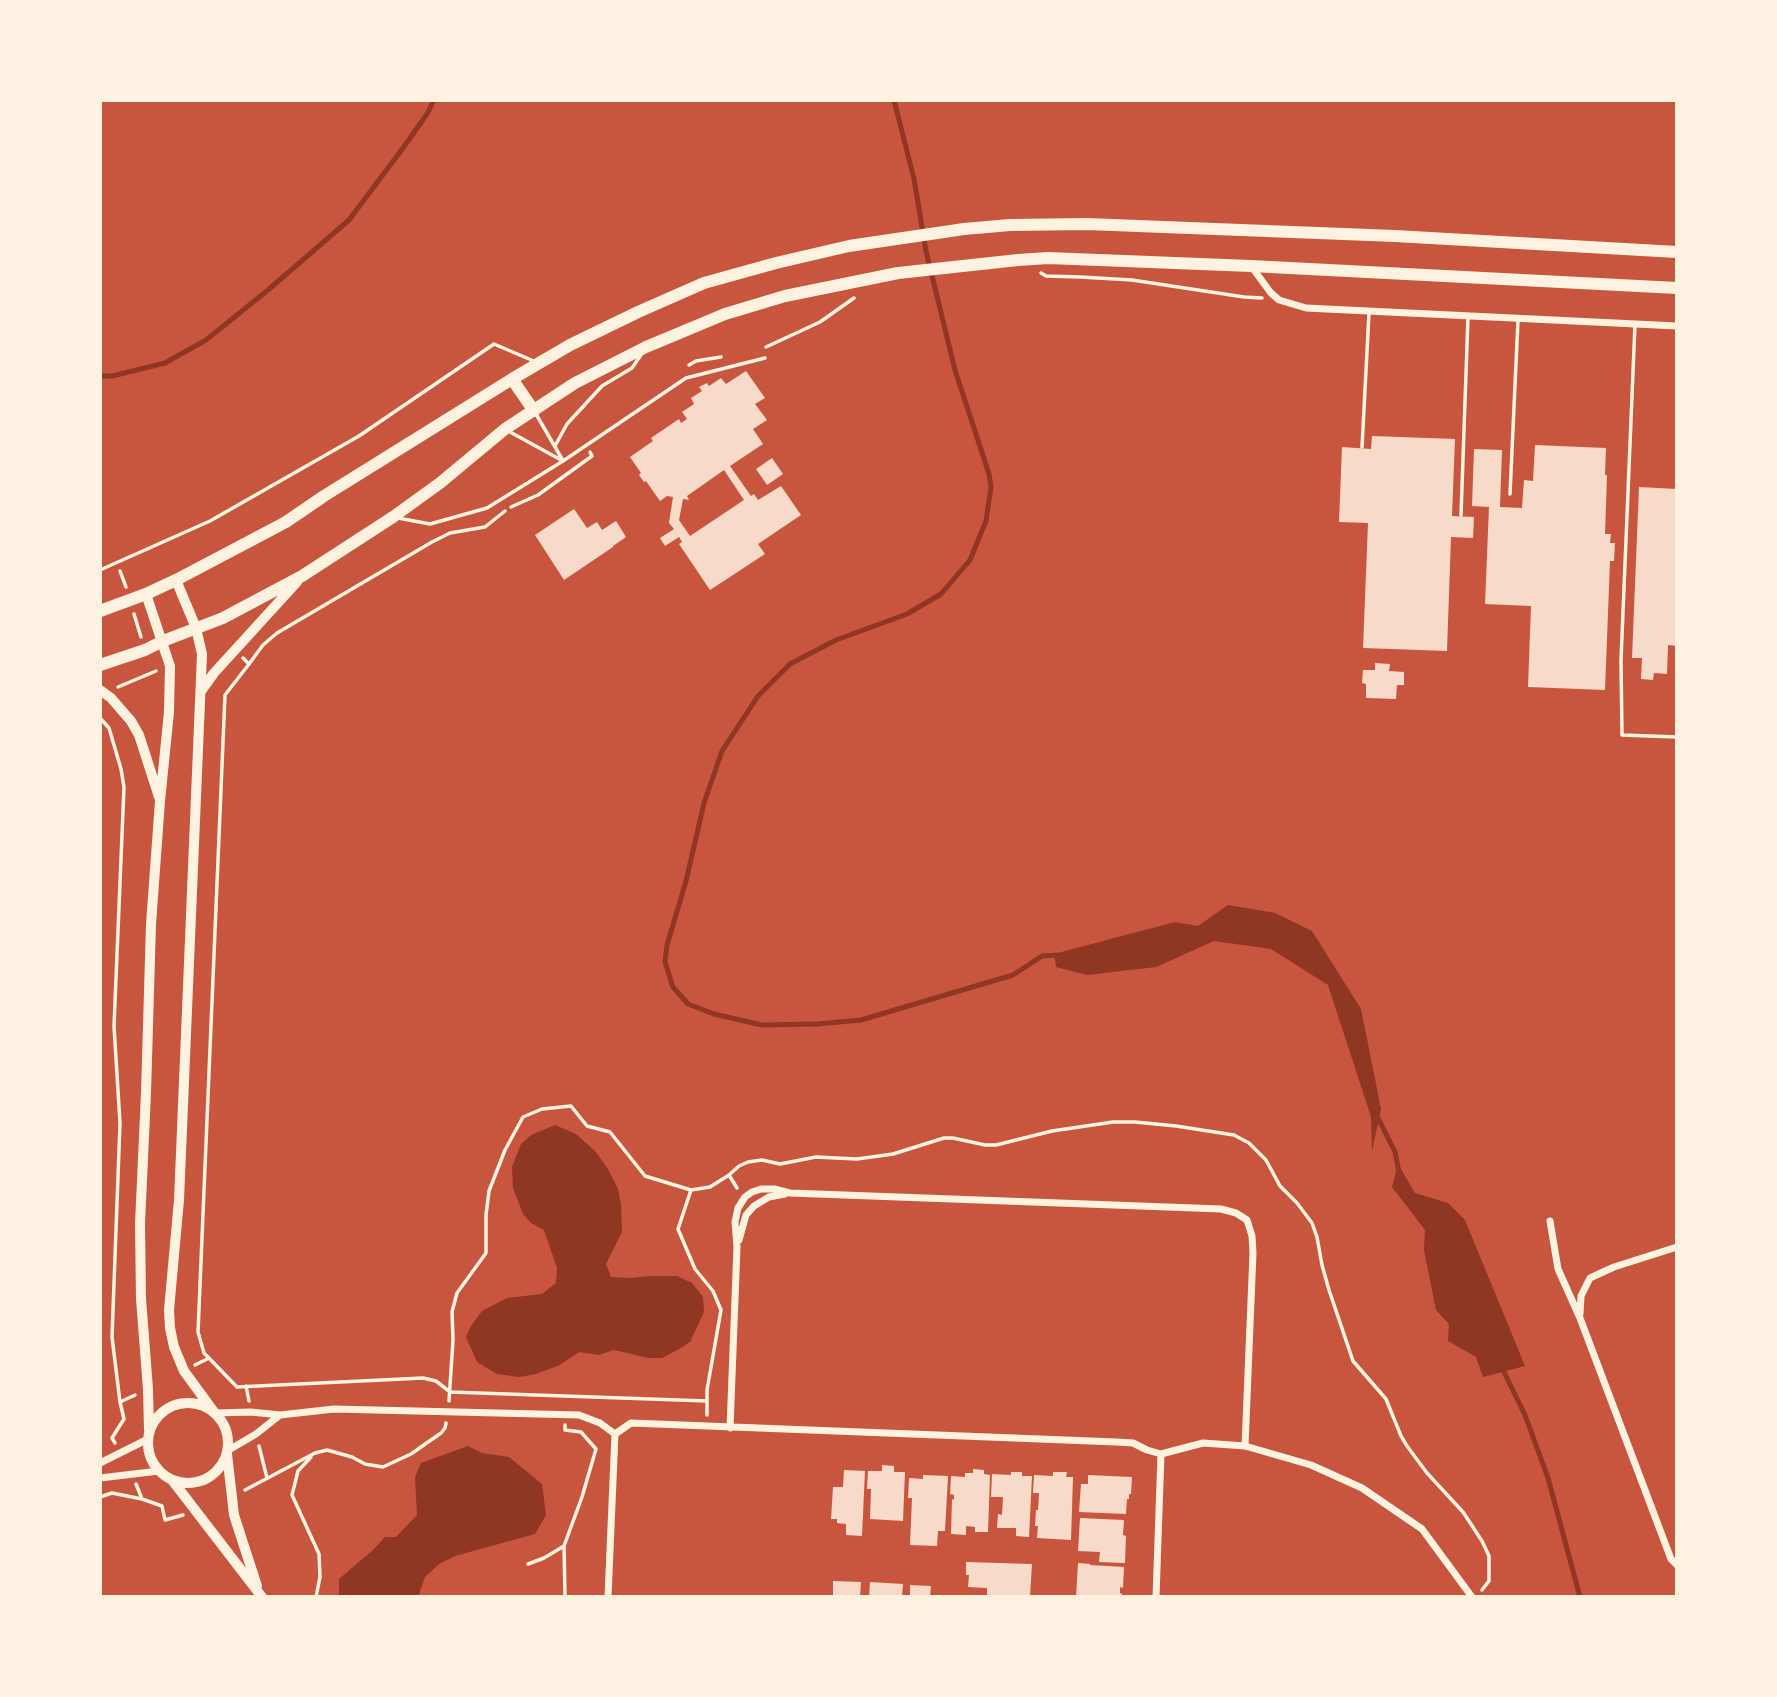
<!DOCTYPE html>
<style>
body{margin:0}
#map{position:relative;width:1777px;height:1697px;overflow:hidden;background:#c8553d;font-family:"Fira Sans",sans-serif}
canvas{display:block}
.frame{position:absolute;inset:0;border:102px solid #fff3e0;pointer-events:none}
</style>
<div id="map">
<canvas width="1777" height="1697"></canvas>
<div class="frame"></div>
</div>
<script>
const context = document.querySelector('canvas').getContext('2d');
context.lineJoin = 'round';
function fillPath(path, color) { context.fillStyle = color; context.fill(path, 'evenodd'); }
const poly = rows => new Path2D(rows.map(r => 'M' + r).join(''));
function trace(path, color, width, dash) { context.strokeStyle = color; context.lineWidth = width; context.lineCap = dash ? 'butt' : 'round'; context.setLineDash(dash || []); context.stroke(path); }
fillPath(poly([
 [1228,905,1275,913,1312,931,1361,1009,1381,1109,1372,1151,1371,1117,1328,985,1271,949,1214,941,1156,967,1087,975,1056,967,1054,954,1175,922,1198,926],
 [555,1125,576,1134,595,1151,608,1169,618,1189,621,1205,622,1232,606,1264,611,1277,629,1278,652,1276,677,1276,692,1283,703,1297,704,1312,690,1342,679,1349,662,1358,648,1358,614,1350,599,1355,579,1352,560,1365,536,1374,519,1377,497,1374,477,1362,466,1337,471,1326,482,1311,507,1298,542,1294,556,1283,557,1268,544,1230,531,1223,523,1214,513,1188,512,1167,521,1144,531,1135],
 [1398,1164,1415,1193,1448,1203,1465,1220,1525,1366,1483,1377,1476,1357,1448,1341,1449,1324,1436,1310,1424,1250,1425,1230,1392,1187],
 [468,1446,482,1453,509,1457,542,1484,546,1515,535,1534,455,1556,439,1564,425,1577,418,1597,339,1597,339,1579,373,1550,385,1537,396,1537,417,1515,415,1477,421,1463]
]), '#8f3625');
trace(poly([
 [894,100,914,179,926,251,955,370,989,474,991,487,986,521,970,560,941,594,907,614,836,640,790,664,758,696,722,751,704,803,686,881,667,945,665,962,673,987,688,1004,714,1014,762,1025,817,1024,861,1020,1013,975,1042,956,1058,955],
 [100,376,112,376,165,363,206,340,268,290,349,220,403,148,427,114,434,100],
 [1377,1116,1395,1152,1399,1172],
 [1501,1366,1525,1415,1548,1478,1580,1597]
]), '#8f3625', 5);
fillPath(poly([
 [746,371,765,398,755,404,767,420,753,429,763,444,730,466,751,496,754,494,758,500,781,486,801,515,758,544,765,554,710,590,679,544,682,542,679,537,665,546,660,538,674,529,669,523,673,497,667,496,660,501,646,481,644,482,639,475,641,473,630,457,653,441,651,438,679,419,681,423,687,419,682,412,694,404,691,398,702,391,699,387,707,383,709,386,721,378,726,384],
 [724,470,744,500,690,536,679,520,683,499,689,500,687,496],
 [1372,436,1455,439,1452,516,1474,517,1473,538,1451,537,1447,651,1363,648,1368,523,1339,522,1342,447,1371,449],
 [1535,445,1606,448,1605,475,1607,475,1605,534,1611,534,1610,543,1615,543,1614,561,1610,561,1605,690,1528,687,1531,606,1485,604,1489,507,1472,506,1474,449,1502,450,1500,507,1522,508,1524,480,1533,481],
 [772,458,783,474,767,485,756,469],
 [1639,487,1677,489,1677,646,1668,645,1667,674,1654,673,1653,680,1641,679,1642,658,1632,658],
 [574,509,587,528,597,522,602,530,616,521,626,537,613,546,613,547,564,580,535,535],
 [1375,663,1390,664,1389,671,1404,672,1404,685,1397,685,1396,699,1366,698,1366,684,1362,683,1363,670,1375,670],
 [882,1465,894,1466,894,1472,905,1472,903,1521,870,1519,871,1489,867,1489,868,1471,882,1471],
 [973,1469,984,1470,984,1474,990,1475,988,1532,975,1532,975,1527,966,1526,966,1535,951,1534,952,1499,954,1500,954,1495,950,1494,951,1476,965,1477,965,1473,973,1473],
 [844,1470,865,1471,862,1536,846,1535,846,1524,837,1523,837,1519,831,1519,833,1487,843,1487],
 [1011,1472,1022,1472,1022,1476,1032,1476,1029,1537,1016,1536,1016,1528,997,1528,998,1514,1002,1515,1003,1497,991,1497,992,1474,1011,1475],
 [1053,1472,1067,1472,1066,1477,1073,1477,1071,1540,1037,1538,1038,1526,1035,1526,1036,1510,1038,1510,1039,1493,1033,1493,1034,1475,1053,1476],
 [923,1475,948,1476,945,1531,938,1531,937,1546,910,1545,912,1498,908,1498,909,1478,923,1479],
 [1088,1475,1132,1477,1131,1494,1129,1494,1129,1499,1127,1499,1126,1514,1079,1512,1081,1484,1088,1484],
 [1080,1518,1124,1520,1123,1535,1126,1536,1125,1563,1099,1562,1100,1552,1078,1551],
 [966,1562,1032,1564,1030,1597,987,1597,987,1588,968,1587,969,1575,966,1575],
 [1078,1563,1090,1564,1090,1565,1124,1567,1123,1588,1120,1587,1120,1593,1122,1594,1122,1597,1076,1597],
 [833,1581,861,1582,860,1597,833,1597],
 [870,1582,903,1584,902,1597,869,1597],
 [910,1585,931,1586,930,1597,910,1597]
]), '#f7dbc8');
trace(poly([
 [1041,273,1046,276,1080,277,1132,280,1244,297,1262,298],
 [766,347,820,322,854,298],
 [689,365,696,361,721,357],
 [511,507,538,495,592,456,590,452],
 [120,571,126,587],
 [134,614,141,637],
 [243,658,249,664,225,695,198,1332,204,1353,237,1387,423,1378,436,1381,450,1392,707,1401],
 [249,664,263,645,277,633,432,542,450,533,485,527,505,511],
 [118,687,156,671],
 [100,718,109,728,121,769,124,787,114,1026,120,1123,112,1337,120,1402,124,1419,112,1438,115,1443],
 [729,1175,737,1188],
 [691,1190,678,1229,695,1269,713,1291,721,1310,707,1390,707,1415],
 [195,1365,209,1358],
 [246,1386,249,1401],
 [449,1401,453,1340,452,1312,457,1293,486,1253,486,1215,489,1191,505,1150,523,1117,542,1109,571,1106,587,1126,610,1132,645,1176,691,1190,710,1187,729,1175,739,1166,748,1162,762,1160,780,1164,816,1157,857,1159,893,1154,944,1138,953,1138,985,1145,996,1145,1052,1131,1113,1122,1135,1122,1176,1126,1234,1135,1249,1143,1266,1160,1280,1186,1297,1203,1312,1223,1317,1237,1322,1265,1329,1290,1353,1361,1386,1399,1401,1436,1407,1446,1427,1473,1463,1512,1482,1541,1489,1556,1489,1581,1482,1590],
 [120,1402,135,1395],
 [259,1446,267,1478],
 [311,1457,298,1471,292,1495,319,1554,320,1577,316,1597],
 [136,1484,142,1499,162,1506,165,1520,183,1515],
 [245,1490,315,1453,327,1450,352,1457,365,1464,383,1467,411,1454,441,1433,445,1428,446,1423],
 [100,1497,112,1493,142,1499],
 [528,1564,544,1558,564,1546],
 [565,1597,564,1546,582,1497,596,1449,581,1432,565,1430,565,1425]
]), '#fff3e0', 3.5);
trace(poly([
 [1635,324,1621,660,1622,735,1677,737],
 [536,414,562,459],
 [510,432,563,461],
 [555,446,567,424,602,386,632,368,641,355],
 [1362,447,1369,313],
 [1510,494,1518,320],
 [1461,515,1468,317],
 [398,518,430,524,487,508,563,461,686,378,765,358],
 [100,570,210,521,359,436,494,344,536,362]
]), '#fff3e0', 3.5);
trace(poly([
 [1251,266,1271,293,1279,300,1306,308,1677,326],
 [1550,1221,1558,1269,1580,1318,1671,1559,1677,1565],
 [739,1240,746,1215,754,1206,769,1197,785,1194],
 [1580,1314,1581,1296,1590,1278,1614,1267,1677,1247],
 [215,1413,251,1412,280,1415,334,1409,579,1415,600,1423,615,1434,631,1423,1116,1442,1133,1443,1147,1450,1161,1454,1203,1443,1245,1446,1311,1465,1362,1488,1422,1529,1472,1597],
 [730,1428,737,1247,735,1222,738,1208,745,1197,752,1192,761,1189,774,1189,790,1193,1221,1209,1236,1213,1247,1220,1252,1236,1253,1253,1245,1446],
 [227,1451,256,1434,280,1415],
 [100,1463,148,1439],
 [100,1478,159,1471],
 [608,1597,615,1434],
 [1156,1597,1161,1454]
]), '#fff3e0', 7);
trace(poly([
 [176,580,196,628,202,654,179,1200,169,1310,170,1328,174,1347,184,1371,214,1412],
 [146,594,170,666,169,712,160,801,151,924,146,1093,140,1224,141,1299,148,1389,149,1430],
 [100,690,111,698,131,721,139,735,159,797],
 [201,691,214,673,297,582],
 '148 1443a40 40 0 1 1 80 0a40 40 0 1 1-80 0Z',
 [227,1454,234,1515,257,1586],
 [172,1480,262,1597]
]), '#fff3e0', 10);
trace(poly([
 [512,379,534,411],
 [100,611,146,594,176,580,286,522,324,496,512,379,570,345,638,312,704,283,776,263,849,246,964,229,1010,225,1087,224,1395,236,1677,252],
 [100,665,145,650,163,641,223,618,302,576,393,517,440,483,505,429,575,383,646,347,725,314,785,296,898,273,1018,260,1048,258,1251,266,1677,288]
]), '#fff3e0', 12);
</script>
